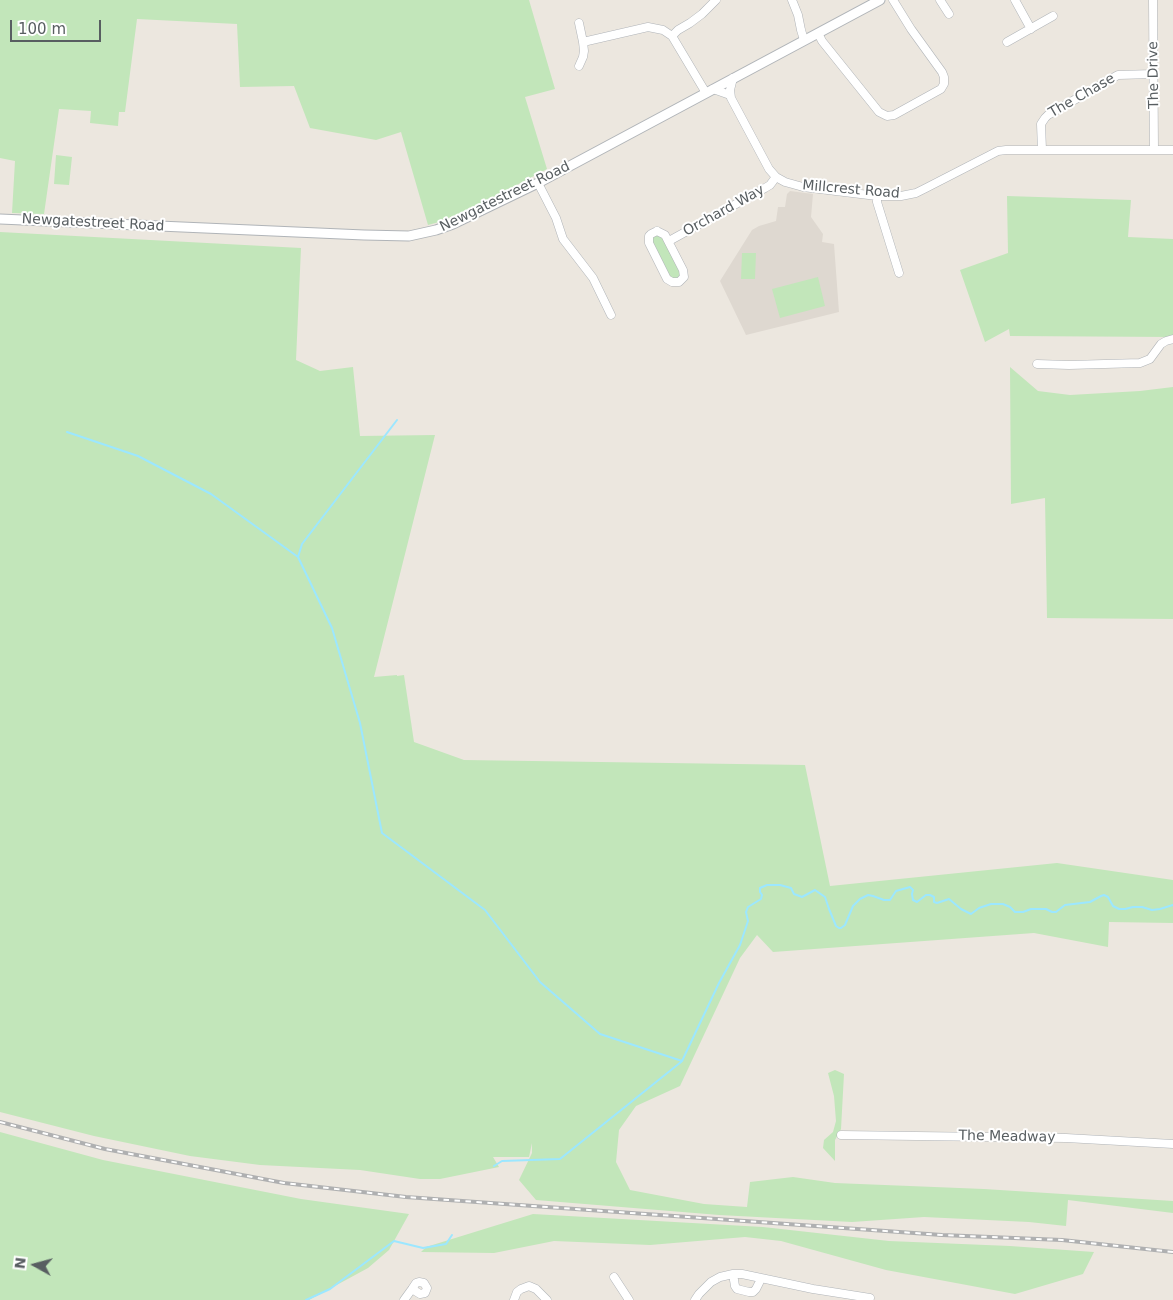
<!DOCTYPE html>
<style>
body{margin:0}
#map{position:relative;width:1173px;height:1300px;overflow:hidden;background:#ece7df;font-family:"DejaVu Sans",sans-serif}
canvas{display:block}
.north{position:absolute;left:10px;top:1240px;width:50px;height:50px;-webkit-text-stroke:4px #fff;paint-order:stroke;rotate:277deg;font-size:14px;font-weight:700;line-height:20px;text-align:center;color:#585e61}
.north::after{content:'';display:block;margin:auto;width:18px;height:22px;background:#585e61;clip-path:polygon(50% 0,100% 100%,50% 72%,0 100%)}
.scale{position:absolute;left:10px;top:20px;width:91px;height:22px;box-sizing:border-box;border:2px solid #585e61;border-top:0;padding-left:6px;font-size:15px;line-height:18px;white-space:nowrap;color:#585e61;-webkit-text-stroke:4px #fff;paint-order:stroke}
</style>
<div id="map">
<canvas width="1173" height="1300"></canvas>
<div class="north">N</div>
<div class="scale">100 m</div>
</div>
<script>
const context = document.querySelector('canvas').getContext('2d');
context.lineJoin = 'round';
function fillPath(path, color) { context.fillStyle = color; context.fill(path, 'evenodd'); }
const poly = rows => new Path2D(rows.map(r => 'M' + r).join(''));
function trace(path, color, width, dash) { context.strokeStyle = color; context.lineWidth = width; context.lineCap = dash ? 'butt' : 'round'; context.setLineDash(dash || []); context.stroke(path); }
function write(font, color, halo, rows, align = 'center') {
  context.font = font + ' "DejaVu Sans",sans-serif'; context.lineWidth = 4; context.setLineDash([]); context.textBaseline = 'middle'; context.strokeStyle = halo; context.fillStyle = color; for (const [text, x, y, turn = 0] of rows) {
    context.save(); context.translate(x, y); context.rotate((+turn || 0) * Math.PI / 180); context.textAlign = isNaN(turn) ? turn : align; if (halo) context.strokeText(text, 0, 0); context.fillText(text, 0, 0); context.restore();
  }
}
fillPath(poly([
 [790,191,813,194,811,217,823,234,822,242,834,244,839,312,746,335,720,281,752,230,759,226,776,221,778,207,785,207,787,194]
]), '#ded8d0');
fillPath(poly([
 [0,0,529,0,555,89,525,97,547,169,477,206,439,222,428,225,401,132,376,140,310,128,294,86,240,87,237,24,137,19,125,112,119,112,118,126,90,123,91,111,59,109,44,214,12,213,15,161,0,158],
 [56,155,72,157,69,185,54,184],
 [1007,196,1131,200,1128,237,1173,239,1173,337,1010,336,1009,329,985,342,960,270,1008,253],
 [0,232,301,248,296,360,320,371,353,367,360,436,435,435,374,677,397,675,397,676,404,675,414,742,464,760,805,765,830,886,1057,863,1173,880,1173,923,1109,922,1108,947,1034,933,773,952,757,935,740,958,680,1086,636,1106,619,1130,616,1162,630,1190,704,1204,747,1207,750,1182,793,1177,835,1183,984,1189,1173,1201,1173,1213,1068,1200,1066,1226,1029,1222,924,1217,852,1222,719,1215,536,1200,519,1180,532,1153,532,1143,529,1157,493,1157,499,1167,440,1179,420,1179,360,1170,260,1165,190,1156,94,1136,0,1112],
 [657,235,661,235,681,271,681,276,677,279,670,278,652,243,652,238],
 [742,253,756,253,755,279,741,279],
 [818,277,825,306,780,318,772,289],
 [1010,367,1038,391,1070,395,1140,391,1173,387,1173,619,1047,618,1045,498,1011,504],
 [835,1070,844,1074,841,1129,835,1140,835,1161,823,1148,824,1140,833,1132,836,1121,834,1096,828,1073],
 [0,1132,103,1160,301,1199,409,1214,389,1250,368,1268,309,1300,0,1300],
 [533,1214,763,1227,889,1241,1010,1246,1094,1252,1083,1274,1015,1294,886,1270,781,1241,745,1237,650,1245,554,1241,494,1253,421,1252,426,1247]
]), '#c2e6ba');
trace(poly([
 [67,432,138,456,211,494,298,557,332,628,360,723,382,833,485,910,540,982,600,1034,682,1061,719,983,740,945,748,921,746,912,748,907,761,899,762,895,760,892,760,888,767,885,780,885,791,888,794,894,802,897,815,890,825,897,829,909,836,926,839,928,841,928,845,925,853,906,860,899,868,895,873,896,884,900,890,900,896,891,910,887,913,890,912,894,913,900,917,902,926,895,930,895,934,897,934,902,937,903,949,899,961,909,971,914,979,908,991,904,1003,904,1010,907,1015,912,1023,912,1031,909,1046,909,1052,912,1056,912,1065,905,1090,902,1101,896,1104,895,1108,897,1113,906,1119,909,1125,909,1133,907,1142,907,1152,910,1160,909,1173,905],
 [298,557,302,544,397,420],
 [494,1166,502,1161,560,1159,681,1062],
 [306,1300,330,1289,394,1241,423,1248,446,1244,452,1235]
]), '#9ce7ff', 2);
const minor = poly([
 [792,0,798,15,801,30,804,40],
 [940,0,949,14],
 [1015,0,1031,29],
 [1153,0,1154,150],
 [579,23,583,42,648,27,663,30,672,36,678,30,690,23,702,14,716,0],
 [818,33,822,41,879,112,887,116,894,115,941,89,944,84,944,77,942,72,911,29,893,0],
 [672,36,706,93],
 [1007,42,1053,16],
 [579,66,583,57,584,51,583,42],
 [733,78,730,90,731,98,769,169,776,177,785,182,803,187,877,196,901,196,916,193,926,188,998,151,1006,150,1173,150],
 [713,89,730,95],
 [1042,150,1041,124,1045,118,1048,115,1118,75,1153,74],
 [538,183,556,218,563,239,593,278,611,315],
 [877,196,877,202,899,273],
 [657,231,665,235,683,270,684,277,679,282,672,282,667,279,649,243,649,236,651,234,657,231],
 [669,241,765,188,770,185,776,177],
 [1037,364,1069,365,1140,363,1150,359,1161,344,1166,341,1173,339],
 [841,1135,1066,1138,1173,1144],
 [733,1274,735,1286,737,1289,749,1292,753,1292,756,1289,761,1279],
 [614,1277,629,1300],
 [404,1300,412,1289,416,1283,419,1282,424,1283,427,1288,425,1293,420,1294,412,1289],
 [514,1300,517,1292,521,1289,529,1286,536,1289,547,1300],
 [695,1300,699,1294,711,1282,720,1277,733,1274,742,1274,813,1289,870,1298]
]);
const tertiary = poly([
 [0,219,364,235,409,236,436,230,453,224,538,183,880,0]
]);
trace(minor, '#b0b4b8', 9);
trace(tertiary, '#b0b4b8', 11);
trace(minor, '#fff', 8);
trace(tertiary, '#fff', 9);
const rail = poly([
 [0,1122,105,1149,284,1183,406,1197,942,1235,1062,1240,1173,1252]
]);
trace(rail, '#afb0b1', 4);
trace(rail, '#fff', 2, [5.5]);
write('14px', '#585e61', '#fff', [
 ["The Drive",1154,75,-91],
 ["The Chase",1082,96,-30],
 ["Millcrest Road",851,190,5],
 ["Newgatestreet Road",505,197,-26],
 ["Orchard Way",724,211,-29],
 ["Newgatestreet Road",93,223,3],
 ["The Meadway",1007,1137,1]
]);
</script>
